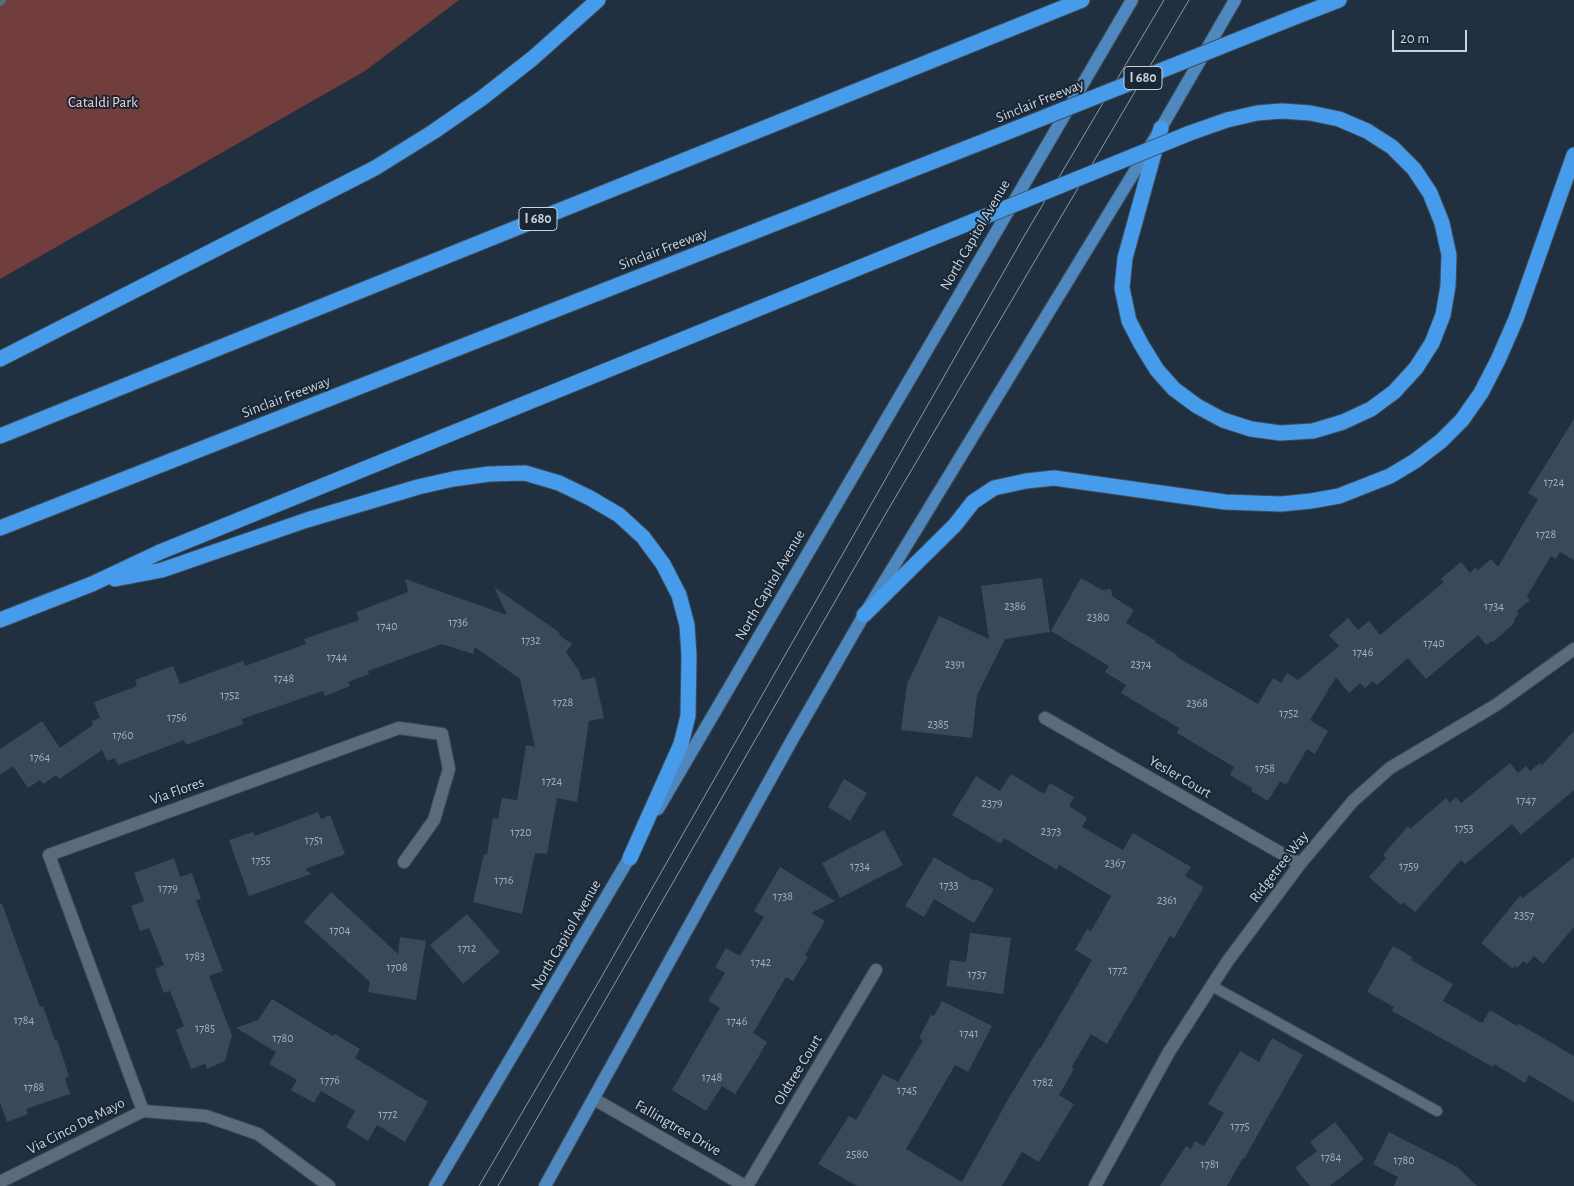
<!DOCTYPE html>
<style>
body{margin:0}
#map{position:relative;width:1574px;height:1186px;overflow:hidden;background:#213040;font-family:"Alegreya Sans",sans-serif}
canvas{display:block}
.scale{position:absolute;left:1392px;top:30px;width:75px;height:22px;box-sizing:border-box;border:2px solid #c9d3dc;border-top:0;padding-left:6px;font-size:15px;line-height:18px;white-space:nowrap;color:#c9d3dc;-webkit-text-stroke:4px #182635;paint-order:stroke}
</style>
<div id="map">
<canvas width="1574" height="1186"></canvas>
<div class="scale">20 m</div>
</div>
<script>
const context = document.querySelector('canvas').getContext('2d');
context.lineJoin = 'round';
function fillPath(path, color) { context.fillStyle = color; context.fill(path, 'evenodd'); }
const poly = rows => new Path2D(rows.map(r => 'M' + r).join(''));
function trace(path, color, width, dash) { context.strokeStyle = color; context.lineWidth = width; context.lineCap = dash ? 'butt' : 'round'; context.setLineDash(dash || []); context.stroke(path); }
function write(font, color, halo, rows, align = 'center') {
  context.font = font + ' "Alegreya Sans",sans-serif'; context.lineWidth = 4; context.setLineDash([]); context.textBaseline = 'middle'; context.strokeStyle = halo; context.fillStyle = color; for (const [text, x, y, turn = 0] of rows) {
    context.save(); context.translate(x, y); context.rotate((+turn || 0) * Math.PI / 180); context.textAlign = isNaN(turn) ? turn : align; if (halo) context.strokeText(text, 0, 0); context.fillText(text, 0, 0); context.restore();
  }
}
fillPath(poly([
 [0,0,459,0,365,71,0,279]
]), '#723e3d');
fillPath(poly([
 [1574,419,1574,560,1560,552,1556,559,1551,556,1527,596,1530,600,1517,611,1519,614,1514,619,1515,621,1511,626,1493,642,1492,641,1486,645,1478,635,1426,679,1408,658,1377,685,1373,681,1365,688,1360,683,1349,693,1336,677,1310,720,1328,731,1315,754,1307,749,1286,785,1280,781,1268,801,1251,791,1252,788,1230,775,1234,767,1177,733,1179,728,1121,693,1126,685,1105,672,1109,666,1051,631,1081,578,1102,590,1111,589,1112,596,1134,610,1126,623,1156,641,1155,642,1177,655,1177,657,1258,704,1273,678,1281,683,1287,673,1298,680,1339,646,1329,635,1348,618,1358,630,1369,621,1380,635,1444,582,1441,579,1461,562,1470,573,1476,567,1478,570,1491,559,1498,567,1538,499,1528,493],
 [1042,578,1050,632,1005,639,977,695,972,738,901,730,907,684,939,616,989,639,981,586],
 [405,579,507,615,494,587,560,633,559,635,572,644,566,652,579,671,582,680,595,677,604,718,589,721,577,802,557,798,547,854,535,853,522,914,473,902,484,854,487,855,493,818,498,819,502,798,517,800,526,745,535,747,520,679,475,647,473,654,442,644,368,671,369,674,348,682,350,686,325,696,323,691,242,719,243,724,186,745,184,740,118,765,115,758,107,761,102,750,59,779,56,775,43,784,40,780,28,788,13,766,0,775,0,749,42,721,60,748,93,725,92,721,100,718,94,702,137,686,135,680,173,666,180,684,243,661,245,666,306,644,304,639,359,620,356,612,408,592],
 [1574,731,1574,790,1521,835,1512,824,1465,864,1461,860,1415,912,1403,902,1401,905,1369,877,1386,858,1383,855,1408,826,1410,829,1446,798,1450,803,1456,797,1461,803,1510,763,1518,773,1526,766,1530,771,1540,763,1542,765],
 [1011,774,1044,794,1050,783,1074,797,1069,806,1087,818,1082,827,1123,850,1133,833,1191,867,1185,876,1204,887,1174,938,1170,936,1107,1044,1091,1034,1071,1068,1074,1069,1059,1095,1074,1104,1039,1162,1022,1152,1002,1186,857,1186,818,1164,849,1116,856,1120,883,1074,898,1082,923,1040,919,1038,931,1015,934,1016,942,1001,992,1026,968,1072,955,1065,906,1149,962,1182,1010,1096,1039,1048,1040,1049,1092,960,1075,950,1087,929,1091,931,1111,896,1059,865,1057,870,1004,838,1001,844,952,815,976,776,1000,791],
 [844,779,867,793,850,821,828,807],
 [318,812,321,819,330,815,345,854,305,869,311,874,249,896,229,840,253,832,255,836],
 [884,830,903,865,840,898,822,863],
 [934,857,975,881,976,879,994,889,974,923,934,899,924,917,905,906],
 [1574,857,1574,927,1543,964,1534,956,1527,964,1523,961,1517,968,1515,966,1513,969,1481,943,1520,896,1523,898],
 [174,858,180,877,192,873,201,899,196,900,223,971,209,976,232,1035,225,1061,207,1069,205,1064,191,1069,176,1030,184,1026,170,991,164,993,155,969,164,965,149,928,140,931,131,906,144,901,134,873],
 [780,867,835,901,811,913,825,921,805,955,808,957,793,981,786,977,753,1033,767,1042,753,1066,735,1094,722,1086,706,1111,672,1090,720,1008,708,1001,725,973,715,967,726,948,740,956,764,917,754,911],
 [331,892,398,954,400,937,426,941,416,1000,368,992,370,982,304,922],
 [0,904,2,904,40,1007,43,1006,55,1041,57,1040,69,1076,65,1078,70,1094,26,1109,28,1114,7,1122,0,1102],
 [467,914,500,952,463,984,430,945],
 [970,933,1011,938,1003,994,946,986,950,960,966,962],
 [1393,946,1412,957,1411,960,1453,984,1443,1001,1482,1023,1490,1010,1517,1026,1519,1024,1574,1056,1574,1102,1529,1075,1525,1083,1494,1064,1493,1067,1392,1011,1394,1007,1367,992],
 [272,999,333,1036,335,1034,360,1049,355,1058,428,1102,405,1142,377,1125,368,1141,346,1127,355,1111,321,1091,314,1103,291,1090,297,1080,269,1064,276,1052,236,1028,258,1020],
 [1272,1038,1303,1055,1244,1159,1243,1158,1227,1186,1160,1186,1186,1146,1191,1149,1195,1141,1204,1146,1224,1113,1208,1104,1240,1051,1259,1062],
 [1335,1122,1364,1159,1330,1186,1310,1186,1295,1168,1317,1151,1310,1142],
 [1389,1132,1457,1167,1477,1186,1394,1186,1398,1177,1373,1164]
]), '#394959');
const lane = poly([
 [0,1,1,0],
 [1212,986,1437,1111]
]);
const street = poly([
 [1045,718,1300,864],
 [594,1099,745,1186],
 [143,1111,49,855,399,728,442,734,449,769,434,820,404,862],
 [747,1186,876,970],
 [1095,1186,1169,1052,1227,962,1300,864,1353,801,1390,768,1496,705,1574,649]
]);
const secondary = poly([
 [0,1182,143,1111,206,1116,258,1134,329,1186]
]);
const primary = poly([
 [658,809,1132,0],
 [435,1186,634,850],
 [545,1186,792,740,864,615,1161,128,1235,0]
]);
const highway = poly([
 [1290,19,1339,0],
 [1161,128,1125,258,1122,288,1129,321,1141,344,1157,370,1174,389,1197,406,1223,420,1251,429,1280,433,1313,431,1343,422,1371,409,1394,392,1416,368,1432,343,1443,315,1448,286,1449,255,1442,223,1430,193,1414,169,1392,147,1367,131,1339,119,1310,113,1282,111,1257,113,1227,120],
 [0,359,375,168,433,132,482,98,533,58,598,0],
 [0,436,1082,0],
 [0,528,995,137],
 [115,579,162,570,307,520,418,487,453,479,489,474,525,473,559,483,590,498,619,515,643,537,663,564,679,595,687,625,689,655,688,716,681,744,630,858],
 [864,615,955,525,973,502,994,488,1026,481,1054,478,1225,502,1281,504,1311,501,1339,496,1390,476,1415,461,1441,441,1462,420,1481,393,1498,360,1516,319,1574,155],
 [0,620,92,584,160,552,932,238]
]);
trace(lane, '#3f4c59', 12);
trace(street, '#3f4c59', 14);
trace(secondary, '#3f4c59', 14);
trace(primary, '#3f4c59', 14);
trace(highway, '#3f4c59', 17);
trace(lane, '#5a6b7c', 10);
trace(street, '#5a6b7c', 12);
trace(secondary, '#5a6b7c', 12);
trace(primary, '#4e88be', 12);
trace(highway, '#469bea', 15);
trace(poly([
 [479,1186,594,990,1023,238,1164,0],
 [498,1186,882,520,1189,0]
]), '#8e99a5', 1);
const highwayBridge = poly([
 [995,137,1290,19],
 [932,238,1190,133,1227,120]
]);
trace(highwayBridge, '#3f4c59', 17, []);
trace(highwayBridge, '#469bea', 15);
write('12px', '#a5b0bb', null, [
 ["1724",1554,482],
 ["1728",1546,534],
 ["2386",1015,606],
 ["1734",1494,606],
 ["2380",1098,617],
 ["1736",458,622],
 ["1740",387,626],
 ["1732",531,640],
 ["1740",1434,643],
 ["1746",1363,652],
 ["1744",337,657],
 ["2391",955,664],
 ["2374",1141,664],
 ["1748",284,678],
 ["1752",230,695],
 ["1728",563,702],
 ["2368",1197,703],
 ["1752",1289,713],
 ["1756",177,717],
 ["2385",938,724],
 ["1760",123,735],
 ["1764",40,757],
 ["1758",1265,768],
 ["1724",552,781],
 ["1747",1526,800],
 ["2379",992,803],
 ["1753",1464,828],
 ["2373",1051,831],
 ["1720",521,832],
 ["1751",314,840],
 ["1755",261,860],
 ["2367",1115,863],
 ["1734",860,866],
 ["1759",1409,866],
 ["1716",504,880],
 ["1733",949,885],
 ["1779",168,888],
 ["1738",783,896],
 ["2361",1167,900],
 ["2357",1524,915],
 ["1704",340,930],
 ["1712",467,948],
 ["1783",195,956],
 ["1742",761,962],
 ["1708",397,967],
 ["1772",1118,970],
 ["1737",977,974],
 ["1784",24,1020],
 ["1746",737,1021],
 ["1785",205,1028],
 ["1741",969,1033],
 ["1780",283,1038],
 ["1748",712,1077],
 ["1776",330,1080],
 ["1782",1043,1082],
 ["1788",34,1087],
 ["1745",907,1090],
 ["1772",388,1114],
 ["1775",1240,1126],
 ["2580",857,1154],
 ["1784",1331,1157],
 ["1780",1404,1160],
 ["1781",1210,1164]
]);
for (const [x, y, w] of [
 [1143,78,38],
 [538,219,38]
]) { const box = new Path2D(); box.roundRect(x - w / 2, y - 11.5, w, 23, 4); context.fillStyle = '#182635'; context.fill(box); trace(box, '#c9d3dc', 1); }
write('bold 14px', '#c9d3dc', null, [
 ["I 680",1143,78],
 ["I 680",538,219]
]);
write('15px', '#c9d3dc', '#182635', [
 ["Sinclair Freeway",1040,101,-22],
 ["North Capitol Avenue",975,235,-60],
 ["Sinclair Freeway",663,249,-21],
 ["Sinclair Freeway",286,397,-21],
 ["North Capitol Avenue",770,585,-60],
 ["Yesler Court",1180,777,30],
 ["Via Flores",177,791,-20],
 ["Ridgetree Way",1279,867,-52],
 ["North Capitol Avenue",566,935,-60],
 ["Oldtree Court",798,1070,-59],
 ["Via Cinco De Mayo",76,1126,-27],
 ["Fallingtree Drive",678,1128,30]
]);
write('15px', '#f9d2cf', '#182635', [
 ["Cataldi Park",103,102]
]);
</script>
